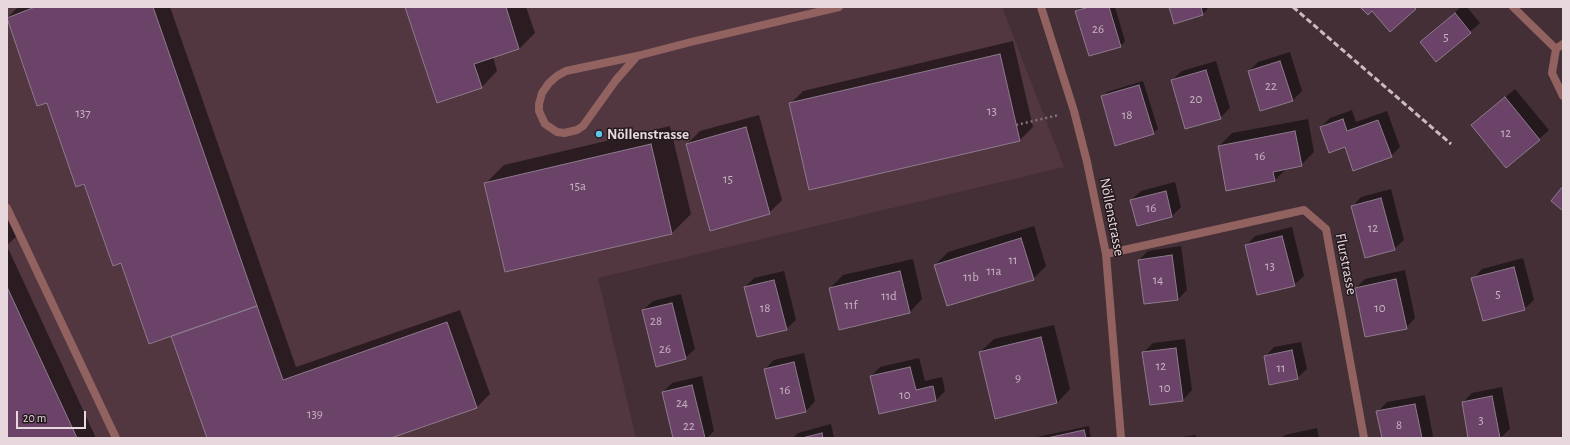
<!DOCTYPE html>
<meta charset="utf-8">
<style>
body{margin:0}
#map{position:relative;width:1570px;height:445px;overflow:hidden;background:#442f36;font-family:"Alegreya Sans",sans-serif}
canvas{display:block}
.frame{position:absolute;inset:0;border:8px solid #e6d8dd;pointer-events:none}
.scale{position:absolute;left:16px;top:411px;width:70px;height:18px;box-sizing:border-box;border:2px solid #e6d8dd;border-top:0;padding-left:5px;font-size:12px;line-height:14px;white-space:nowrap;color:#e6d8dd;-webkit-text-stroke:3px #241a1e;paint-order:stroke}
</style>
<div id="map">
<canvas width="1570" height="445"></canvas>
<div class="frame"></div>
<div class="scale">20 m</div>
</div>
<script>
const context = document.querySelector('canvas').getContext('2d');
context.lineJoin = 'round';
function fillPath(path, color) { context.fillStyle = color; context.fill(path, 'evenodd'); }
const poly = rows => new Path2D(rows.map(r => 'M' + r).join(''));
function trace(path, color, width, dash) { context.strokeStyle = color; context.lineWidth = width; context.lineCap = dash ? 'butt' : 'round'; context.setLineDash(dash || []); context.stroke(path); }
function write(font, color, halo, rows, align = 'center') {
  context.font = font + ' "Alegreya Sans",sans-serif'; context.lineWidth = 3; context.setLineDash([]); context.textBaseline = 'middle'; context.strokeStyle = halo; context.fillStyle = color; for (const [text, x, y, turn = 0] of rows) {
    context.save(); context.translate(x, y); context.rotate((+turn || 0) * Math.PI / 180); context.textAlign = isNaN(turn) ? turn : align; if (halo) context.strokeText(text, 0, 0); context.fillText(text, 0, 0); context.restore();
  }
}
fillPath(poly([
 [7,7,1002,7,1064,167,598,278,636,438,7,438]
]), '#523640');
fillPath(poly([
 [18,7,170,7,296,367,460,310,490,394,477,407,388,438,208,438,172,334,122,262,47,101,38,105,8,17],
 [406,7,526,7,535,33,519,49,493,57,497,71,482,87],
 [1081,7,1115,7,1125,41,1121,46,1089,55,1076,11],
 [1170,7,1209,7,1203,14],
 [1461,7,1467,7,1480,23,1436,60,1421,42],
 [1013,41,1033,127,1020,140,810,189,790,104,803,91],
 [1290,52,1302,91,1293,100,1261,110,1249,71,1258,62],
 [1216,61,1230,108,1220,118,1172,80,1182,71],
 [1143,81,1158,129,1153,133,1102,97,1107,92],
 [1515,89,1549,130,1539,139,1472,125],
 [1352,110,1356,122,1387,111,1400,147,1391,156,1345,146,1321,127,1330,118],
 [759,115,782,200,769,213,687,144,700,131],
 [1308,119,1314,152,1301,165,1287,168,1274,181,1219,146,1232,133],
 [670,126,691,214,672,233,506,271,485,184,504,165],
 [1175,182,1181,207,1172,216,1137,225,1131,200,1141,191],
 [1391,189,1404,240,1394,249,1352,207,1361,197],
 [7,218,16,237,7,245],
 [1034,226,1046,266,1033,279,935,265,948,252],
 [1292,227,1304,276,1294,285,1246,246,1255,236],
 [7,246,96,438,7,438],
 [1181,246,1187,290,1178,299,1139,260,1148,251],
 [1523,258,1534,300,1524,309,1473,279,1482,269],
 [913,259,922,299,909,313,830,288,843,275],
 [1405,270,1415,318,1406,328,1356,288,1365,279],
 [784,271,796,320,786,329,745,287,754,278],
 [681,294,695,349,685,358,643,310,653,301],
 [1054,325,1070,389,1057,403,996,417,980,352,994,339],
 [1185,339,1192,390,1183,400,1151,404,1143,353,1153,343],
 [1301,342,1307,369,1297,378,1265,357,1274,347],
 [804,353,815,401,806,411,777,418,765,369,774,360],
 [919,358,925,381,942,377,945,391,936,400,871,376,880,367],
 [702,376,714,431,707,438,674,438,663,392,672,383],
 [1502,387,1510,429,1500,438,1469,438,1463,402,1472,393],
 [1425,395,1433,436,1431,438,1383,438,1377,412,1387,402],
 [831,424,834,438,793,438,798,433],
 [1089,426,1091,438,1032,438],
 [1317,428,1319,438,1282,438,1285,435],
 [1196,435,1196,438,1176,438]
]), '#0007');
const building = poly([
 [35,7,153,7,257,306,149,344,121,263,113,266,84,184,76,187,47,103,37,106,7,18,35,7],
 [405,7,506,7,519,49,474,64,482,88,437,103,405,7],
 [1089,7,1109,7,1121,47,1089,56,1075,11,1089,7],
 [1169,7,1201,7,1203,15,1174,24,1169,7],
 [1360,7,1414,7,1416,9,1390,32,1372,11,1368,15,1360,7],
 [1455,13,1471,33,1436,62,1420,42,1455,13],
 [1000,54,1020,141,809,190,789,103,1000,54],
 [1280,61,1293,101,1260,111,1248,71,1280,61],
 [1206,70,1221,119,1185,129,1171,80,1206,70],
 [1139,85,1154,134,1115,146,1101,96,1139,85],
 [1505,97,1540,140,1506,168,1471,125,1505,97],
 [1343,119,1347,131,1378,120,1392,157,1353,171,1345,147,1329,153,1320,127,1343,119],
 [746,127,770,214,710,231,686,144,746,127],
 [1295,131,1302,166,1273,172,1275,181,1226,191,1218,146,1295,131],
 [651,144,672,234,505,272,484,183,651,144],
 [1563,186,1563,211,1551,201,1563,186],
 [1166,191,1172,217,1137,226,1130,200,1166,191],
 [1381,198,1395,250,1365,258,1351,206,1381,198],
 [1282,236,1295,286,1257,295,1245,245,1282,236],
 [1021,238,1034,280,947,306,934,265,1021,238],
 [1172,255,1178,300,1144,304,1138,260,1172,255],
 [1514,267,1525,310,1483,321,1471,278,1514,267],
 [900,271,910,313,839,330,829,288,900,271],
 [1396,279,1407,329,1365,337,1355,288,1396,279],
 [774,280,787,330,757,337,744,287,774,280],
 [7,287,77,438,7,438,7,287],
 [672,303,686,359,656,367,642,310,672,303],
 [257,306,283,380,447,322,477,408,391,438,207,438,171,336,257,306],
 [1041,337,1057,403,995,419,979,352,1041,337],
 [1176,348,1183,401,1150,405,1142,352,1176,348],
 [1292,350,1298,379,1269,385,1264,356,1292,350],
 [794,362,806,412,776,419,764,369,794,362],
 [910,367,916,390,933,386,936,401,879,414,870,376,910,367],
 [692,385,705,438,673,438,662,392,692,385],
 [1492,396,1500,438,1468,438,1462,402,1492,396],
 [1415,404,1422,438,1382,438,1376,411,1415,404],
 [1084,430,1086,438,1047,438,1084,430],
 [822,433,823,438,802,438,822,433]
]);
fillPath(building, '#6b4369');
trace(building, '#8d7b8c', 1);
trace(poly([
 [1016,125,1059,115]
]), '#857379', 2.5, [2, 3]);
trace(poly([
 [637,56,616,80,583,126,577,130,564,133,557,132,545,124,539,111,539,104,542,93,549,83,557,76,566,71,637,56,691,42,839,7],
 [7,208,116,438]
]), '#91625f', 8);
trace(poly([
 [1041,7,1074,111,1087,162,1106,254,1121,438],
 [1513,7,1556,49,1552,73,1563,96],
 [1556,49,1563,44],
 [1106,254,1304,210,1326,229,1364,438]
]), '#91625f', 8);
trace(poly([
 [1293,7,1451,144]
]), '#cbbcc1', 3, [6, 3]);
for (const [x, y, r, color] of [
 [599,134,4,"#5cc7e8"]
]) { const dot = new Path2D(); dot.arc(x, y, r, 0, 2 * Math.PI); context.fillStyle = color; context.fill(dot); trace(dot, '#241a1e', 1.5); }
write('13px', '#c7b3c0', null, [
 ["26",1098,29],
 ["5",1446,37],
 ["22",1271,86],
 ["20",1196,99],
 ["13",992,111],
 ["137",83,113],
 ["18",1127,115],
 ["12",1506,133],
 ["16",1260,156],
 ["15",728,179],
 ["15a",578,186],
 ["16",1151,208],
 ["12",1373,228],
 ["11",1013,260],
 ["13",1270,266],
 ["11a",994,271],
 ["11b",971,277],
 ["14",1158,280],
 ["5",1498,294],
 ["11d",889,296],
 ["11f",851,305],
 ["18",765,308],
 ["10",1380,308],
 ["28",656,321],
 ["26",665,349],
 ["12",1161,366],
 ["11",1281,368],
 ["9",1018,378],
 ["10",1165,388],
 ["16",785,390],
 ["10",905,395],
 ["24",682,403],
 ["139",315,414],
 ["3",1481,420],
 ["8",1399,425],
 ["22",689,426]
]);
write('bold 15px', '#e6d8dd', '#241a1e', [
 ["Nöllenstrasse",607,134]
], 'left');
write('15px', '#e6d8dd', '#241a1e', [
 ["Nöllenstrasse",1112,217,79],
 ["Flurstrasse",1346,264,79]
]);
</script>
